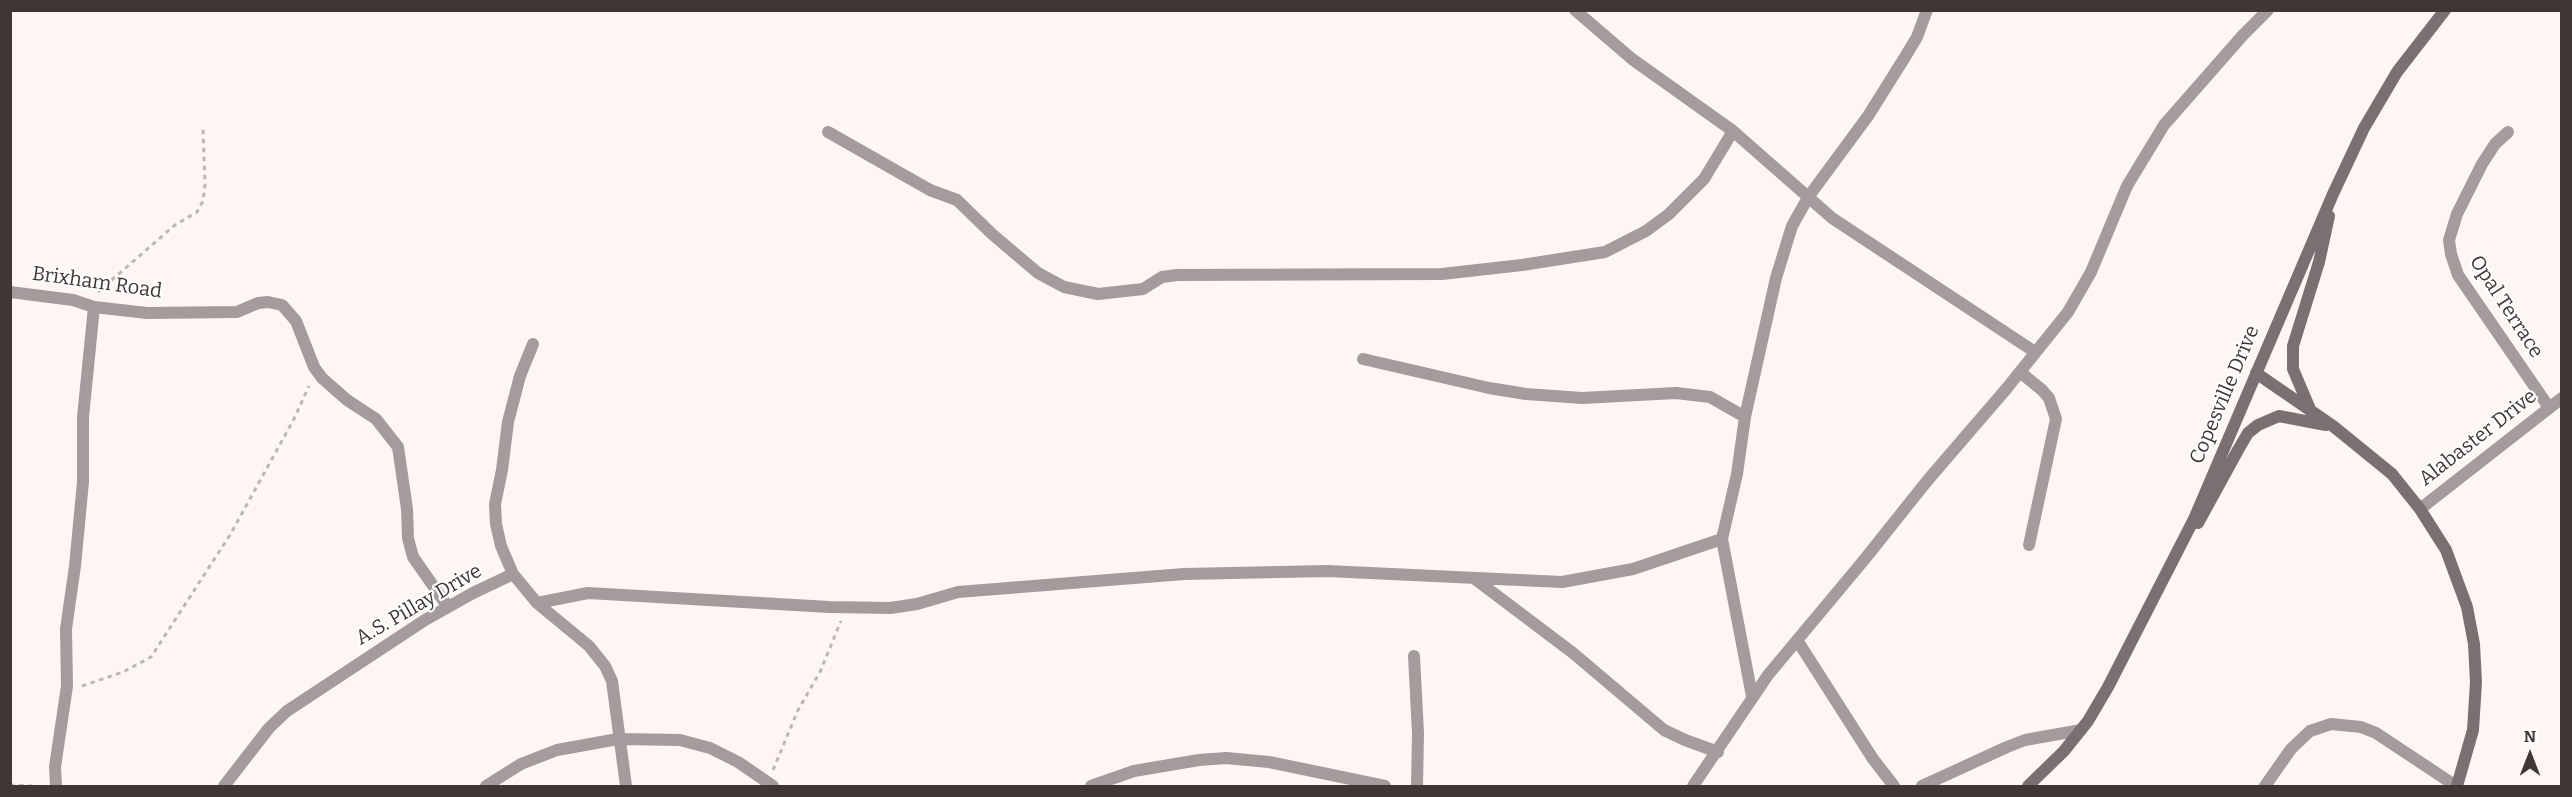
<!DOCTYPE html>
<style>
body{margin:0}
#map{position:relative;width:2572px;height:797px;overflow:hidden;background:#fdf6f2;font-family:Bitter,serif}
canvas{display:block}
.frame{position:absolute;inset:0;border:12px solid #3e3733;pointer-events:none}
.north{position:absolute;left:2500px;top:725px;width:60px;height:60px;-webkit-text-stroke:4px #fff;paint-order:stroke;rotate:0deg;font-size:16px;font-weight:700;line-height:24px;text-align:center;color:#3e3733}
.north::after{content:'';display:block;margin:auto;width:21px;height:27px;background:#3e3733;clip-path:polygon(50% 0,100% 100%,50% 72%,0 100%)}
</style>
<div id="map">
<canvas width="2572" height="797"></canvas>
<div class="frame"></div>
<div class="north">N</div>
</div>
<script>
const context = document.querySelector('canvas').getContext('2d');
context.lineJoin = 'round';
const poly = rows => new Path2D(rows.map(r => 'M' + r).join(''));
function trace(path, color, width, dash) { context.strokeStyle = color; context.lineWidth = width; context.lineCap = dash ? 'butt' : 'round'; context.setLineDash(dash || []); context.stroke(path); }
function write(font, color, halo, rows, align = 'center') {
  context.font = font + ' Bitter,serif'; context.lineWidth = 4.5; context.setLineDash([]); context.textBaseline = 'middle'; context.strokeStyle = halo; context.fillStyle = color; for (const [text, x, y, turn = 0] of rows) {
    context.save(); context.translate(x, y); context.rotate((+turn || 0) * Math.PI / 180); context.textAlign = isNaN(turn) ? turn : align; if (halo) context.strokeText(text, 0, 0); context.fillText(text, 0, 0); context.restore();
  }
}
trace(poly([
 [98,292,175,225,197,212,203,201,205,185,203,129],
 [82,686,123,672,151,657,230,535,294,419,309,386],
 [773,770,798,710,820,672,841,621],
 [10,785,34,786]
]), '#bdb6b2', 3, [4.5, 4.5]);
trace(poly([
 [1575,10,1632,59,1733,131,1832,218,2035,352],
 [828,132,930,190,957,200,992,234,1038,273,1064,287,1098,294,1143,289,1162,277,1177,275,1442,274,1522,265,1605,252,1646,231,1669,214,1704,179,1733,131],
 [2508,132,2495,144,2482,164,2457,214,2449,240,2451,254,2458,275,2548,406],
 [10,292,73,300,94,307,147,313,237,312,258,303,268,302,282,305,296,321,314,367,322,378,347,400,376,419,398,447,407,509,408,538,413,557,448,607],
 [1363,359,1489,388,1526,394,1582,398,1676,393,1710,397,1745,417],
 [2020,372,2042,390,2049,398,2056,419,2029,545],
 [2420,509,2562,398],
 [513,574,501,546,496,524,495,504,502,470,508,422,520,376,533,344],
 [1475,579,1573,653,1664,730,1685,740,1718,752],
 [537,603,588,593,829,607,890,608,917,604,958,592,1184,574,1327,571,1562,582,1633,569,1722,539],
 [1797,640,1873,759,1894,786],
 [1414,656,1418,733,1417,786],
 [1752,696,1722,539,1737,474,1745,417,1776,278,1792,226,1809,196,1868,116,1905,57,1917,37,1927,10],
 [56,786,55,767,67,686,66,629,75,566,83,482,83,417,94,307],
 [224,786,269,728,287,711,425,620,473,593,513,574,537,603,589,646,605,666,612,681,626,786],
 [486,786,521,764,557,750,618,739,680,740,710,748,738,762,773,786],
 [1091,786,1134,771,1199,760,1226,758,1269,762,1385,786],
 [1693,786,1768,675,1864,560,1927,481,2007,388,2068,312,2091,272,2127,186,2164,125,2243,35,2268,10],
 [1922,786,2007,747,2025,740,2081,730],
 [2265,786,2291,749,2310,731,2331,724,2361,727,2376,733,2456,786]
]), '#a39b9c', 12);
trace(poly([
 [2256,373,2333,426,2392,474,2420,509,2446,550,2467,607,2474,644,2476,682,2473,730,2457,786],
 [2310,409,2293,369,2293,346,2319,262,2329,216],
 [2198,523,2238,450,2248,433,2258,425,2279,416,2326,425],
 [2028,786,2064,751,2088,721,2108,687,2194,519,2333,194,2364,128,2397,72,2445,10]
]), '#7b6f71', 12);
write('20px', '#3e3733', '#fff', [
 ["Brixham Road",97,283,8],
 ["Opal Terrace",2506,307,57],
 ["Copesville Drive",2225,395,-67],
 ["Alabaster Drive",2478,438,-38],
 ["A.S. Pillay Drive",419,605,-30]
]);
</script>
